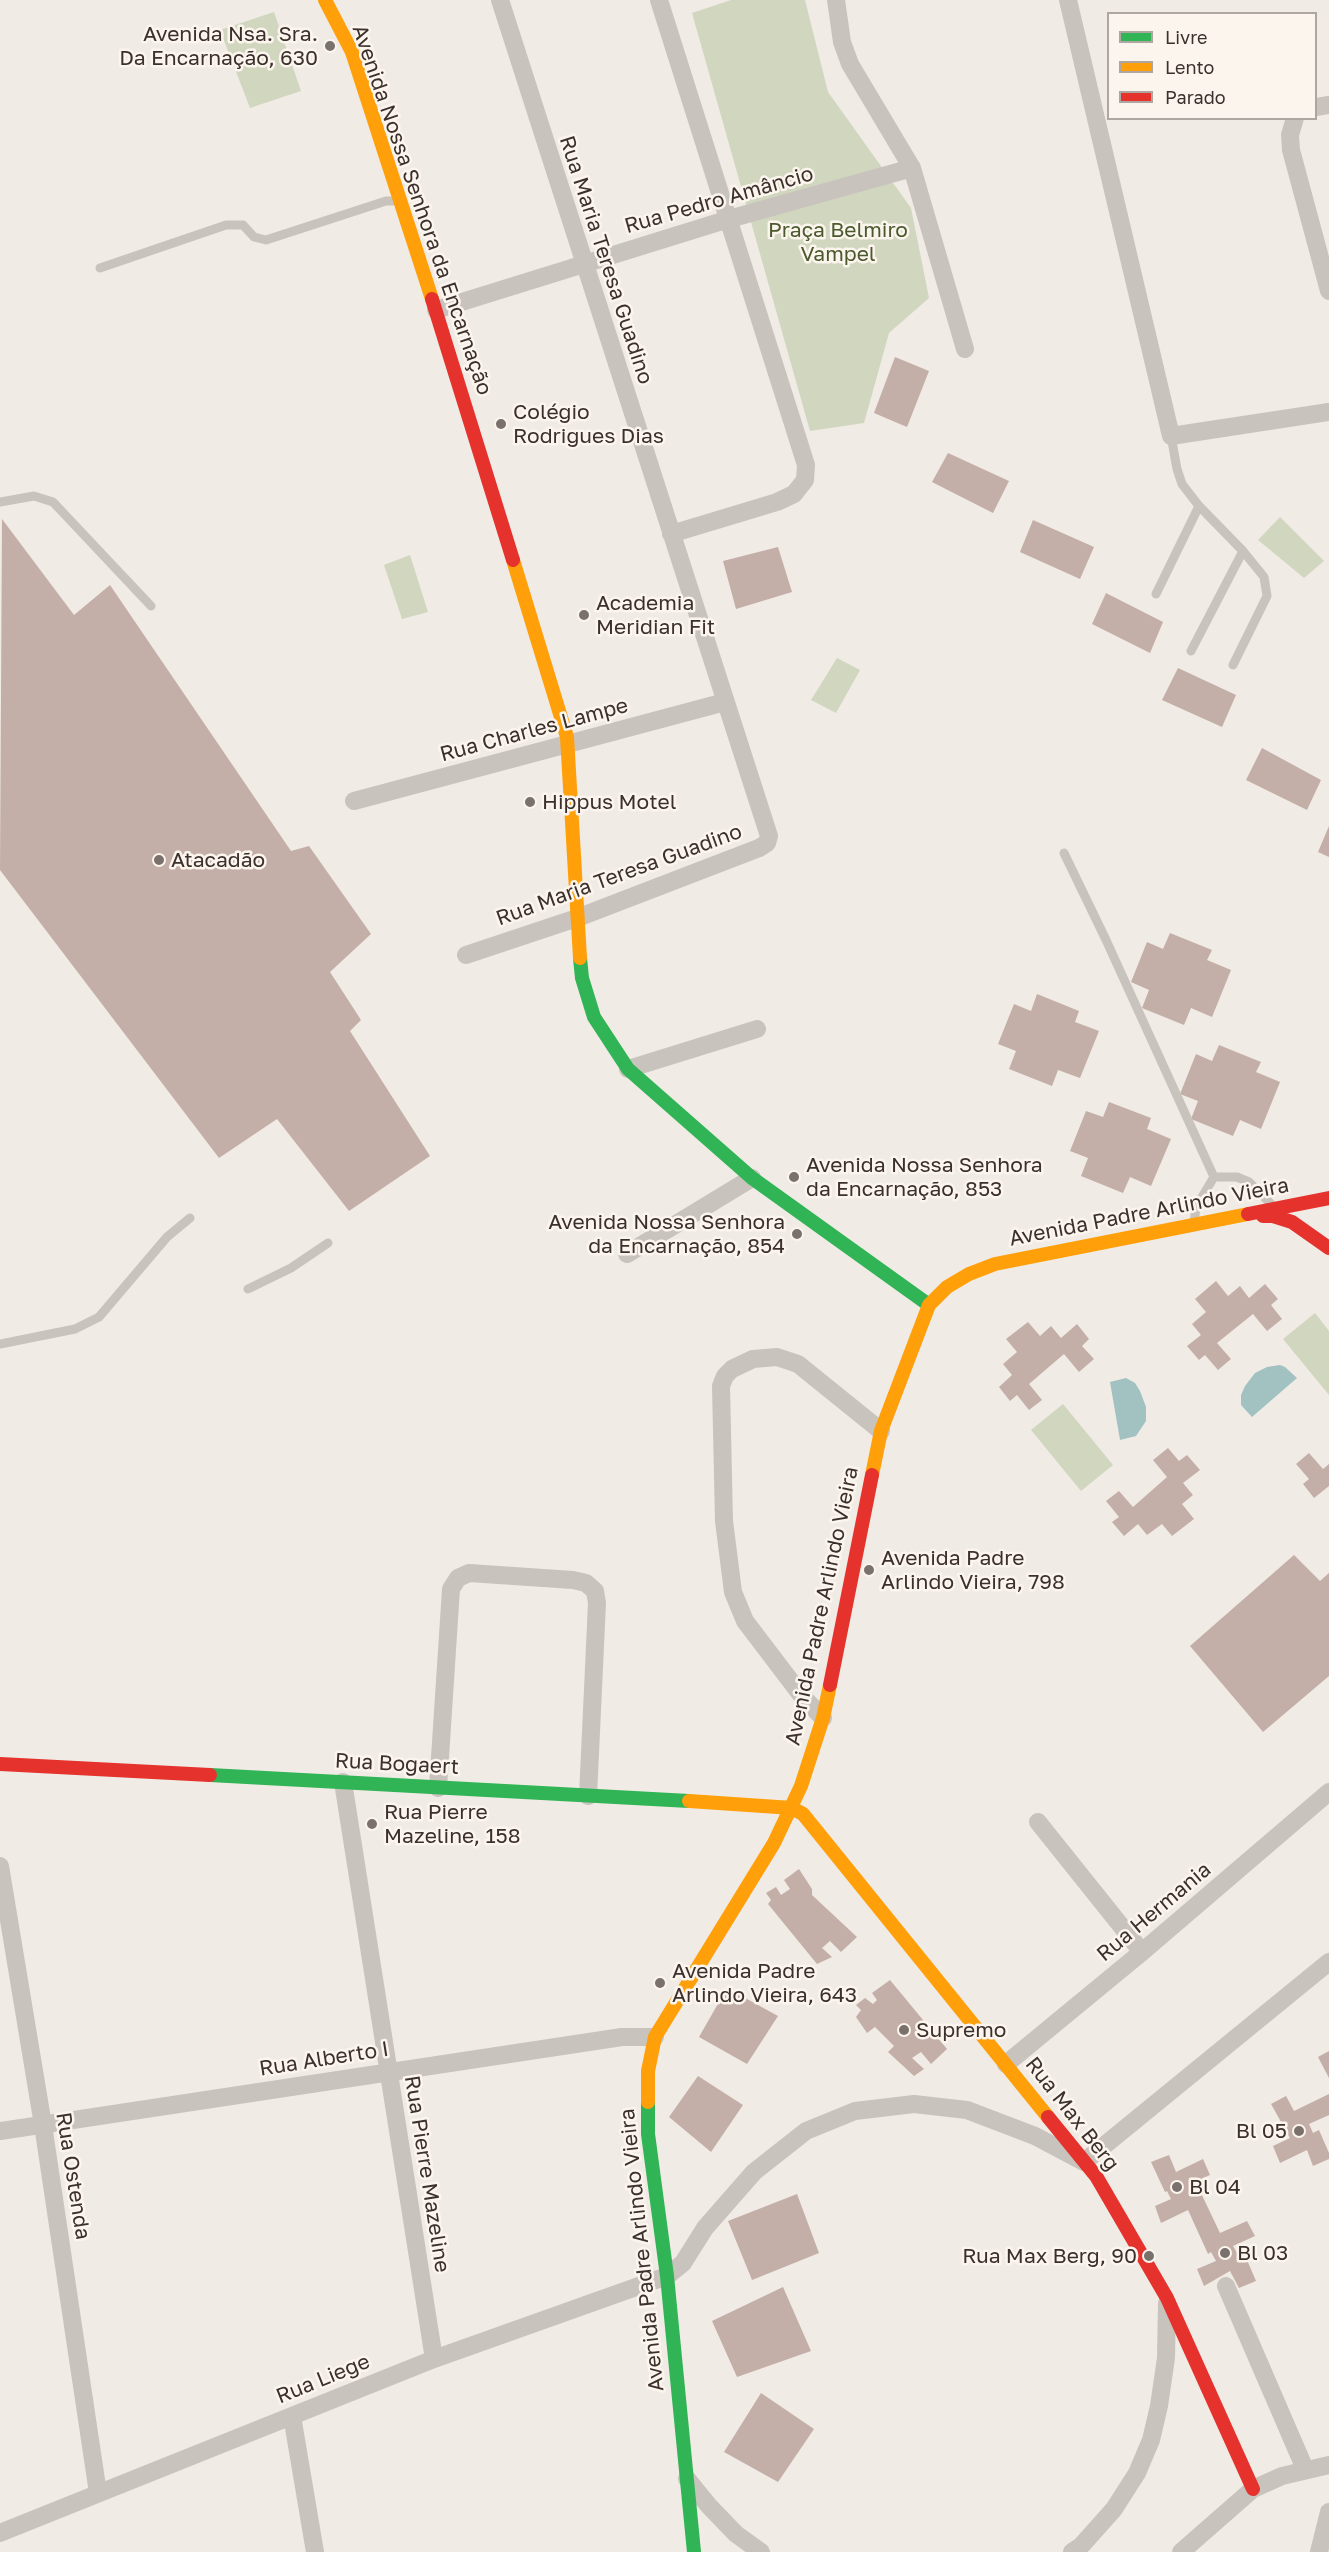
<!DOCTYPE html>
<meta charset="utf-8">
<style>
body{margin:0}
#map{position:relative;width:1329px;height:2552px;overflow:hidden;background:#f0ebe5;font-family:"Golos Text",sans-serif}
canvas{display:block}
.legend{position:absolute;left:1107px;top:12px;width:210px;height:108px;box-sizing:border-box;background:#fbf5ee;border:2px solid #aea6a0;margin:0;padding:8px 10px;list-style:none;font-size:18px;color:#3b302b}
.legend li{display:flex;align-items:center;gap:12px;height:30px}
.legend b{width:30px;border:2px solid #aea6a0}
</style>
<div id="map">
<canvas width="1329" height="2552"></canvas>
<ul class="legend">
<li><b style="height:8px;background:#30b455"></b>Livre</li>
<li><b style="height:8px;background:#ff9f0a"></b>Lento</li>
<li><b style="height:8px;background:#e5322d"></b>Parado</li>
</ul>
</div>
<script>
const context = document.querySelector('canvas').getContext('2d');
context.lineJoin = 'round';
function fillPath(path, color) { context.fillStyle = color; context.fill(path, 'evenodd'); }
const poly = rows => new Path2D(rows.map(r => 'M' + r).join(''));
function trace(path, color, width, dash) { context.strokeStyle = color; context.lineWidth = width; context.lineCap = dash ? 'butt' : 'round'; context.setLineDash(dash || []); context.stroke(path); }
function write(font, color, halo, rows, align = 'center') {
  context.font = font + ' "Golos Text",sans-serif'; context.lineWidth = 5; context.setLineDash([]); context.textBaseline = 'middle'; context.strokeStyle = halo; context.fillStyle = color; for (const [text, x, y, turn = 0] of rows) {
    context.save(); context.translate(x, y); context.rotate((+turn || 0) * Math.PI / 180); context.textAlign = isNaN(turn) ? turn : align; if (halo) context.strokeText(text, 0, 0); context.fillText(text, 0, 0); context.restore();
  }
}
fillPath(poly([
 [731,0,805,0,828,92,911,208,929,298,889,333,864,423,810,431,692,13],
 [274,12,301,91,250,108,220,30],
 [1280,517,1324,561,1304,578,1258,540],
 [410,555,428,612,402,619,384,565],
 [837,658,860,670,836,713,811,700],
 [1315,1313,1329,1331,1329,1395,1283,1339],
 [1063,1404,1113,1465,1081,1491,1031,1430]
]), '#d1d6bf');
fillPath(poly([
 [1280,1365,1285,1367,1297,1378,1252,1417,1241,1405,1241,1395,1245,1386,1255,1373,1267,1367],
 [1126,1378,1135,1383,1140,1391,1146,1407,1146,1421,1136,1436,1120,1440,1110,1382]
]), '#a1c2c1');
fillPath(poly([
 [895,357,929,371,907,427,874,413],
 [948,453,1009,481,993,513,932,482],
 [2,519,74,615,110,585,291,851,309,846,371,934,330,972,361,1020,350,1031,430,1156,349,1211,277,1119,219,1158,0,870],
 [1033,520,1094,547,1080,579,1020,552],
 [778,547,792,592,736,609,723,561],
 [1106,593,1163,622,1150,653,1092,624],
 [1178,668,1236,695,1222,727,1162,700],
 [1262,748,1321,780,1307,810,1246,780],
 [1329,826,1329,857,1318,852],
 [1170,933,1212,950,1207,960,1231,970,1212,1017,1191,1008,1184,1025,1142,1008,1149,990,1131,982,1147,942,1163,949],
 [1037,994,1079,1011,1075,1022,1099,1031,1080,1078,1058,1070,1052,1086,1009,1069,1016,1051,998,1044,1014,1004,1031,1011],
 [1219,1045,1261,1062,1256,1072,1280,1082,1261,1129,1240,1120,1233,1136,1191,1119,1198,1101,1180,1094,1196,1054,1212,1061],
 [1109,1102,1151,1118,1147,1129,1171,1139,1151,1186,1130,1177,1123,1193,1081,1176,1088,1158,1070,1151,1086,1111,1103,1117],
 [1216,1281,1228,1296,1240,1286,1249,1298,1265,1284,1278,1299,1271,1305,1282,1319,1267,1331,1253,1314,1217,1343,1231,1359,1218,1370,1205,1355,1199,1360,1187,1346,1201,1335,1192,1324,1206,1312,1195,1299],
 [1028,1322,1040,1336,1051,1326,1061,1338,1077,1324,1089,1339,1082,1346,1094,1359,1079,1372,1064,1354,1029,1384,1042,1400,1029,1410,1017,1395,1010,1401,999,1387,1012,1375,1003,1364,1017,1352,1006,1339],
 [1168,1448,1179,1461,1187,1455,1200,1470,1183,1483,1193,1495,1182,1504,1194,1519,1172,1536,1162,1524,1147,1535,1138,1524,1124,1536,1112,1522,1119,1517,1106,1501,1119,1491,1133,1507,1167,1477,1153,1460],
 [1309,1453,1323,1469,1329,1464,1329,1486,1314,1498,1303,1484,1309,1479,1296,1464],
 [1294,1555,1320,1581,1329,1573,1329,1676,1263,1732,1190,1646],
 [799,1869,812,1889,812,1895,857,1937,841,1952,830,1941,822,1948,832,1957,817,1964,768,1904,771,1900,766,1893,776,1887,781,1895,790,1889,784,1880],
 [890,1980,947,2049,931,2064,921,2052,912,2058,924,2069,914,2076,888,2052,894,2046,875,2027,867,2033,856,2017,861,2010,856,2005,865,1998,873,2004,877,2000,872,1993],
 [727,1988,778,2016,747,2064,699,2037],
 [1329,2051,1329,2078,1318,2057],
 [698,2076,743,2105,711,2152,669,2117],
 [1329,2094,1329,2115,1309,2124,1313,2133,1319,2130,1329,2153,1329,2159,1313,2166,1307,2150,1280,2163,1273,2146,1290,2138,1271,2104,1286,2096,1294,2111],
 [1169,2155,1176,2172,1203,2159,1210,2175,1189,2184,1194,2194,1200,2191,1220,2233,1247,2221,1255,2236,1233,2246,1239,2256,1244,2253,1256,2281,1239,2288,1230,2271,1204,2286,1197,2269,1216,2261,1211,2252,1208,2254,1188,2210,1161,2223,1155,2206,1171,2199,1167,2191,1165,2192,1151,2162],
 [797,2194,819,2253,752,2280,728,2221],
 [783,2287,811,2351,737,2377,712,2321],
 [761,2393,814,2429,778,2482,724,2452]
]), '#c3afa7');
trace(poly([
 [100,268,226,225,243,225,254,237,266,240,386,201,397,201],
 [1171,436,1177,469,1182,484,1199,506,1243,551,1191,651],
 [0,502,34,496,53,502,151,606],
 [1156,594,1199,506],
 [1233,665,1267,596,1264,577,1243,551],
 [1064,853,1106,940,1214,1177],
 [1194,1224,1196,1207,1214,1177,1237,1177,1249,1182,1273,1206],
 [248,1289,291,1268,328,1243],
 [0,1344,75,1329,99,1317,167,1237,190,1218]
]), '#c9c3be', 9);
trace(poly([
 [659,0,806,465,805,480,794,494,777,502,671,534],
 [836,0,842,42,850,64,912,168,965,349],
 [1068,0,1171,436,1329,412],
 [1316,107,1329,105],
 [1295,118,1290,135,1291,150,1329,291],
 [436,310,729,219,912,168],
 [354,801,725,702],
 [466,955,577,918,759,848,767,843,769,836,500,0],
 [628,1069,757,1029],
 [627,1254,752,1178],
 [823,1718,802,1696,745,1621,733,1592,724,1521,721,1386,725,1376,732,1369,753,1359,777,1357,798,1364,881,1431],
 [343,1782,434,2359],
 [438,1788,451,1589,458,1578,469,1573,573,1580,586,1583,595,1591,597,1603,588,1796],
 [1038,1822,1142,1952],
 [0,1866,43,2125,98,2493],
 [1006,2064,1142,1952,1329,1792],
 [0,2131,622,2037,655,2037],
 [1226,2286,1305,2469],
 [292,2416,315,2552],
 [687,2479,709,2506,736,2534,761,2552],
 [0,2533,434,2359,667,2276,683,2263,705,2228,754,2172,806,2131,855,2111,914,2104,967,2110,1035,2136,1084,2162,1329,1962],
 [1072,2552,1081,2546,1114,2509,1137,2473,1151,2440,1159,2406,1166,2358,1167,2303],
 [1181,2552,1253,2489,1282,2476,1329,2465],
 [1319,2552,1329,2512]
]), '#c9c3be', 18);
trace(poly([
 [580,958,582,978,594,1017,628,1069,752,1178,929,1305],
 [210,1775,689,1801],
 [648,2102,648,2134,667,2276,694,2552]
]), '#30b455', 14);
trace(poly([
 [325,0,352,52,432,299],
 [513,560,567,737,580,958],
 [872,1475,881,1431,929,1305,947,1287,969,1274,995,1264,1248,1214],
 [689,1801,792,1808,803,1814,1048,2117],
 [648,2102,648,2071,655,2037,774,1843,801,1786,823,1718,830,1685]
]), '#ff9f0a', 14);
trace(poly([
 [432,299,513,560],
 [1248,1214,1329,1198],
 [1263,1216,1273,1216,1292,1222,1329,1248],
 [830,1685,872,1475],
 [0,1764,210,1775],
 [1048,2117,1096,2176,1167,2298,1253,2489]
]), '#e5322d', 14);
for (const [x, y, r, color] of [
 [330,46,6,"#7a716c"],
 [501,424,6,"#7a716c"],
 [584,615,6,"#7a716c"],
 [530,802,6,"#7a716c"],
 [159,860,6,"#7a716c"],
 [794,1177,6,"#7a716c"],
 [797,1234,6,"#7a716c"],
 [869,1570,6,"#7a716c"],
 [372,1824,6,"#7a716c"],
 [660,1983,6,"#7a716c"],
 [904,2030,6,"#7a716c"],
 [1299,2131,6,"#7a716c"],
 [1177,2187,6,"#7a716c"],
 [1225,2253,6,"#7a716c"],
 [1149,2256,6,"#7a716c"]
]) { const dot = new Path2D(); dot.arc(x, y, r, 0, 2 * Math.PI); context.fillStyle = color; context.fill(dot); trace(dot, '#fbf5ee', 2); }
write('21px', '#3b302b', '#fbf5ee', [
 ["Avenida Nsa. Sra.",318,34,"right"],
 ["Da Encarnação, 630",318,58,"right"],
 ["Colégio",513,412],
 ["Rodrigues Dias",513,436],
 ["Academia",596,603],
 ["Meridian Fit",596,627],
 ["Hippus Motel",542,802],
 ["Atacadão",171,860],
 ["Avenida Nossa Senhora",806,1165],
 ["da Encarnação, 853",806,1189],
 ["Avenida Nossa Senhora",785,1222,"right"],
 ["da Encarnação, 854",785,1246,"right"],
 ["Avenida Padre",881,1558],
 ["Arlindo Vieira, 798",881,1582],
 ["Rua Pierre",384,1812],
 ["Mazeline, 158",384,1836],
 ["Avenida Padre",672,1971],
 ["Arlindo Vieira, 643",672,1995],
 ["Supremo",916,2030],
 ["Bl 05",1287,2131,"right"],
 ["Bl 04",1189,2187],
 ["Bl 03",1237,2253],
 ["Rua Max Berg, 90",1137,2256,"right"]
], 'left');
write('21px', '#3b302b', '#fbf5ee', [
 ["Rua Pedro Amâncio",719,200,-16],
 ["Avenida Nossa Senhora da Encarnação",422,210,71],
 ["Rua Maria Teresa Guadino",606,260,72],
 ["Rua Charles Lampe",534,730,-15],
 ["Rua Maria Teresa Guadino",619,875,-20],
 ["Avenida Padre Arlindo Vieira",1149,1212,-11],
 ["Avenida Padre Arlindo Vieira",822,1606,-78],
 ["Rua Bogaert",397,1764,3],
 ["Rua Hermania",1154,1912,-40],
 ["Rua Alberto I",324,2059,-9],
 ["Rua Max Berg",1072,2114,52],
 ["Rua Pierre Mazeline",427,2174,81],
 ["Rua Ostenda",73,2176,81],
 ["Avenida Padre Arlindo Vieira",642,2250,-96],
 ["Rua Liege",323,2379,-22]
]);
write('21px', '#4a5a2e', '#fbf5ee', [
 ["Praça Belmiro",838,230],
 ["Vampel",838,254]
]);
</script>
